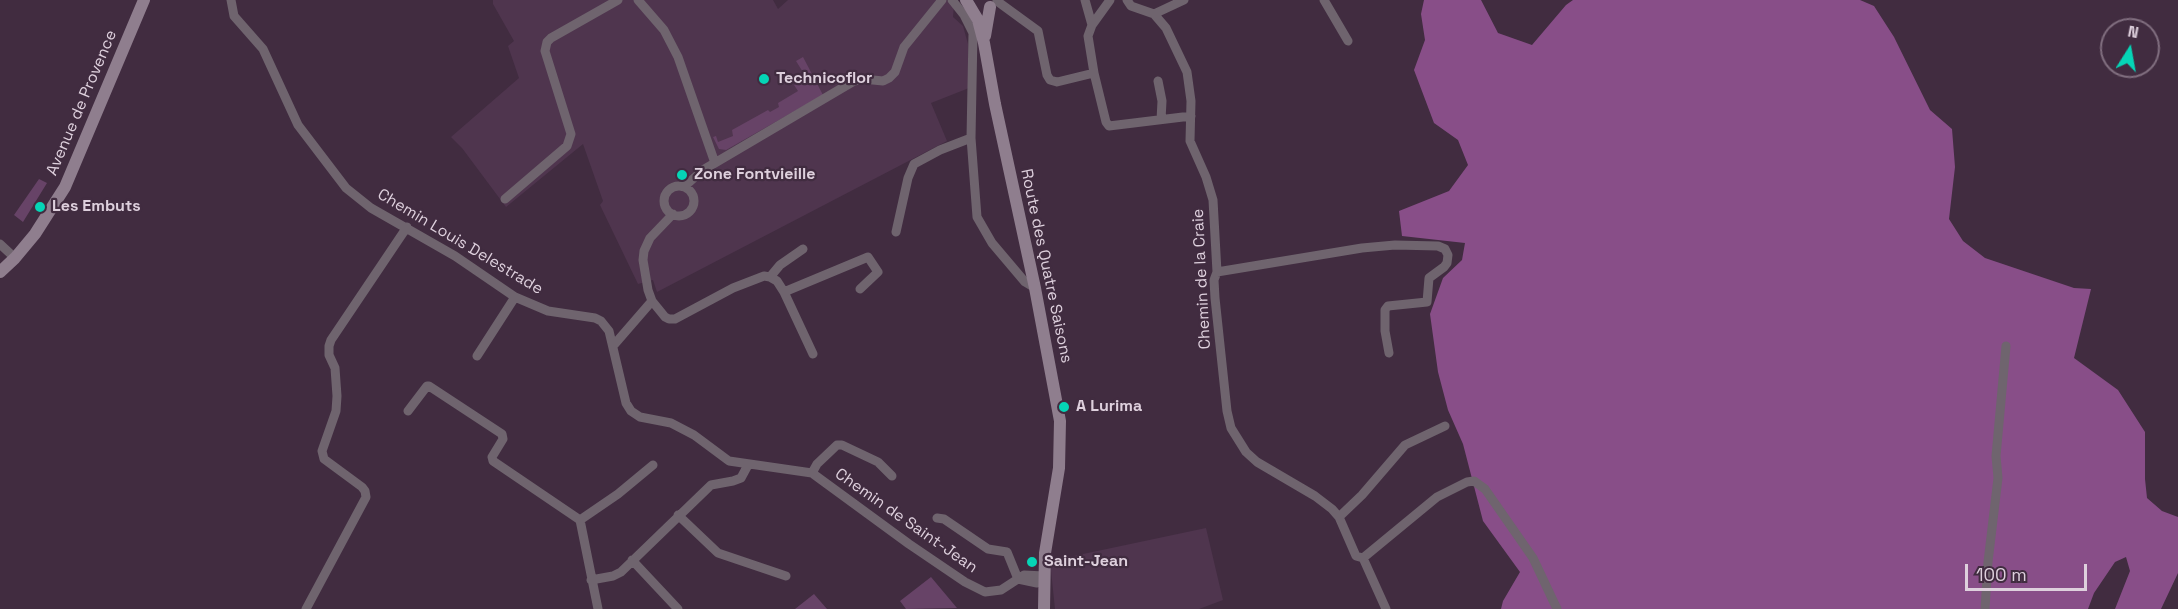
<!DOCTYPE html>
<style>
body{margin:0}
#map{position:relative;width:2178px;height:609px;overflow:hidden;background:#412c40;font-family:"Space Grotesk",sans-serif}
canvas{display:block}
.north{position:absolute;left:2100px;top:18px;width:60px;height:60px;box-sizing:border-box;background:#412c40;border:2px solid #806e7f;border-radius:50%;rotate:11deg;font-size:16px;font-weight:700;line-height:24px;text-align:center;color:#ded0dd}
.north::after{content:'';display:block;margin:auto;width:21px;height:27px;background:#05d5b6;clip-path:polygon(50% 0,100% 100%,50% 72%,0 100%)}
.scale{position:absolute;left:1965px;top:564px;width:122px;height:27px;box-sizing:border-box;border:3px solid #ded0dd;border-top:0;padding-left:8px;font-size:18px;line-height:21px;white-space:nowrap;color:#ded0dd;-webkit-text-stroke:4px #412c40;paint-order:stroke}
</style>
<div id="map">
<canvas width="2178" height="609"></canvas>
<div class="north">N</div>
<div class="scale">100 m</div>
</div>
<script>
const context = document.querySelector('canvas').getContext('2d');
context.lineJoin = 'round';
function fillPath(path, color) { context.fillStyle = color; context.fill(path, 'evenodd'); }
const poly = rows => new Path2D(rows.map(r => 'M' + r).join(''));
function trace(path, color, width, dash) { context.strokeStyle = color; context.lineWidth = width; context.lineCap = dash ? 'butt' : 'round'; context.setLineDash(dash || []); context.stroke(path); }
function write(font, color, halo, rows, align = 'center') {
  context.font = font + ' "Space Grotesk",sans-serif'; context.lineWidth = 4.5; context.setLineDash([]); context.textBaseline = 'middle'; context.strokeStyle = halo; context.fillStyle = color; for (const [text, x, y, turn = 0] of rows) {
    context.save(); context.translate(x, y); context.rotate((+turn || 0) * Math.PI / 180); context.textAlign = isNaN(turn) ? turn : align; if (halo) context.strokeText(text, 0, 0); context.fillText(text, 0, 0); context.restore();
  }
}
fillPath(poly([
 [493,0,773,0,778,9,788,0,946,0,954,5,953,17,963,26,968,44,969,88,931,103,947,141,657,292,653,280,638,284,600,205,603,201,583,144,506,207,462,148,451,137,519,78,508,46,514,41,493,4],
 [1206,528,1223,600,1199,609,1055,609,1050,561]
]), '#4f354e');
fillPath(poly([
 [803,57,823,95,726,150,719,149,713,137,716,136,718,142,733,136,732,130,768,110,770,112,779,107,778,103,798,91,794,85,806,77,796,61],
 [39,179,47,183,23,222,14,215],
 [931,577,957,608,906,609,900,601],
 [814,594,827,609,795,609]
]), '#674367');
fillPath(poly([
 [1424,0,1481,0,1498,33,1532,45,1566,5,1573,0,1860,0,1874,6,1894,37,1930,110,1952,129,1955,167,1949,219,1963,241,1985,258,2074,288,2091,289,2074,358,2118,390,2145,432,2145,479,2147,498,2162,511,2178,517,2178,573,2161,609,2115,609,2130,571,2126,557,2115,562,2094,593,2088,609,1501,609,1503,601,1520,572,1483,521,1463,444,1448,410,1438,372,1430,314,1443,278,1462,260,1465,243,1402,236,1399,211,1449,191,1468,165,1458,140,1434,123,1414,70,1425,40,1421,14]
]), '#884e88');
trace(poly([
 [231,0,234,16,263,49,298,125,346,188,371,208,455,256,515,297,548,311,595,318,601,321,609,331,626,403,631,411,640,417,671,423,694,435,729,461,812,473,909,544,965,582,985,592,1001,590,1024,575,1044,576],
 [638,0,664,30,678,57,715,163],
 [952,0,964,15,973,33,971,138,977,217,992,243,1025,282,1035,288],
 [1085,0,1092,25],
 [1127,0,1131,6,1154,14,1166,28,1187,72,1191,101,1190,141,1206,177,1213,200,1217,272,1214,280,1215,298,1227,411,1231,428,1246,452,1257,462,1315,496,1332,509,1339,517,1356,556,1363,558,1437,497,1467,482,1474,481,1485,489,1533,558,1557,609],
 [1324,0,1348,41],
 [997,1,1038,31,1047,75,1050,80,1057,82,1094,73,1088,36,1092,25,1110,0],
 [1154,14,1184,0],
 [1094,73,1106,122,1109,126,1191,116],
 [1158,81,1162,101,1161,120],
 '664 201a15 15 0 1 1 30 0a15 15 0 1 1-30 0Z',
 [685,186,703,170,854,81,863,79,883,81,889,78,895,72,904,47,942,0],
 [505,199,567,146,571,134,545,51,547,42,551,38,618,0],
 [673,214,650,238,644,251,643,260,648,290,652,301,665,317,669,319,675,319,733,288,764,276,770,277,777,281,784,292,813,354],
 [896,232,908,178,914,164,940,150,971,138],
 [0,244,15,258],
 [1217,272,1362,248,1395,245,1438,246,1445,249,1448,255,1447,263,1444,267,1429,278,1427,302,1388,306,1385,310,1385,331,1389,353],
 [770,277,780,265,803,249],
 [784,292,868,257,878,272,860,289],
 [613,346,652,301],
 [477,356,515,297],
 [408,411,427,386,429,386,502,434,503,439,492,457,493,461,580,520],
 [812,473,817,464,837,445,842,445,878,462,892,476],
 [678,515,718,553,786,576],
 [1339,517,1362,495,1405,445,1445,426],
 [937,518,944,519,988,549,1007,552,1018,579],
 [1363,558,1386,609],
 [632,560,678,609],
 [1018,579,1037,583,1044,581],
 [591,580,613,576,621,572,711,485,733,481,741,478,748,465],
 [306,609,366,497,365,491,362,487,324,459,322,451,336,411,337,396,335,368,329,355,329,346,331,340,407,227],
 [598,609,580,520,618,494,653,465],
 [1985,609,1988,562,1998,478,1996,456,2006,346]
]), '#6f646e', 9);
trace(poly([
 [966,0,978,20,984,43,995,104,1035,288,1060,421,1059,468,1045,553,1044,609],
 [985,36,990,7],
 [0,272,15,258,35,234,65,187,144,0]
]), '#8f7e8e', 12);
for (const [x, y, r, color] of [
 [764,79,6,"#05d5b6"],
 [682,175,6,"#05d5b6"],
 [40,207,6,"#05d5b6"],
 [1064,407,6,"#05d5b6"],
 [1032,562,6,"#05d5b6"]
]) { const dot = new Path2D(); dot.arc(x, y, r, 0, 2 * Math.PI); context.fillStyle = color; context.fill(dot); trace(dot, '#412c40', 2); }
write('bold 16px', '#ded0dd', '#412c40', [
 ["Technicoflor",776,79],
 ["Zone Fontvieille",694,175],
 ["Les Embuts",52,207],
 ["A Lurima",1076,407],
 ["Saint-Jean",1044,562]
], 'left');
write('16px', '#ded0dd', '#412c40', [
 ["Avenue de Provence",82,103,-67],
 ["Chemin Louis Delestrade",460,242,31],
 ["Route des Quatre Saisons",1046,266,78],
 ["Chemin de la Craie",1202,279,-93],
 ["Chemin de Saint-Jean",906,521,35]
]);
</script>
